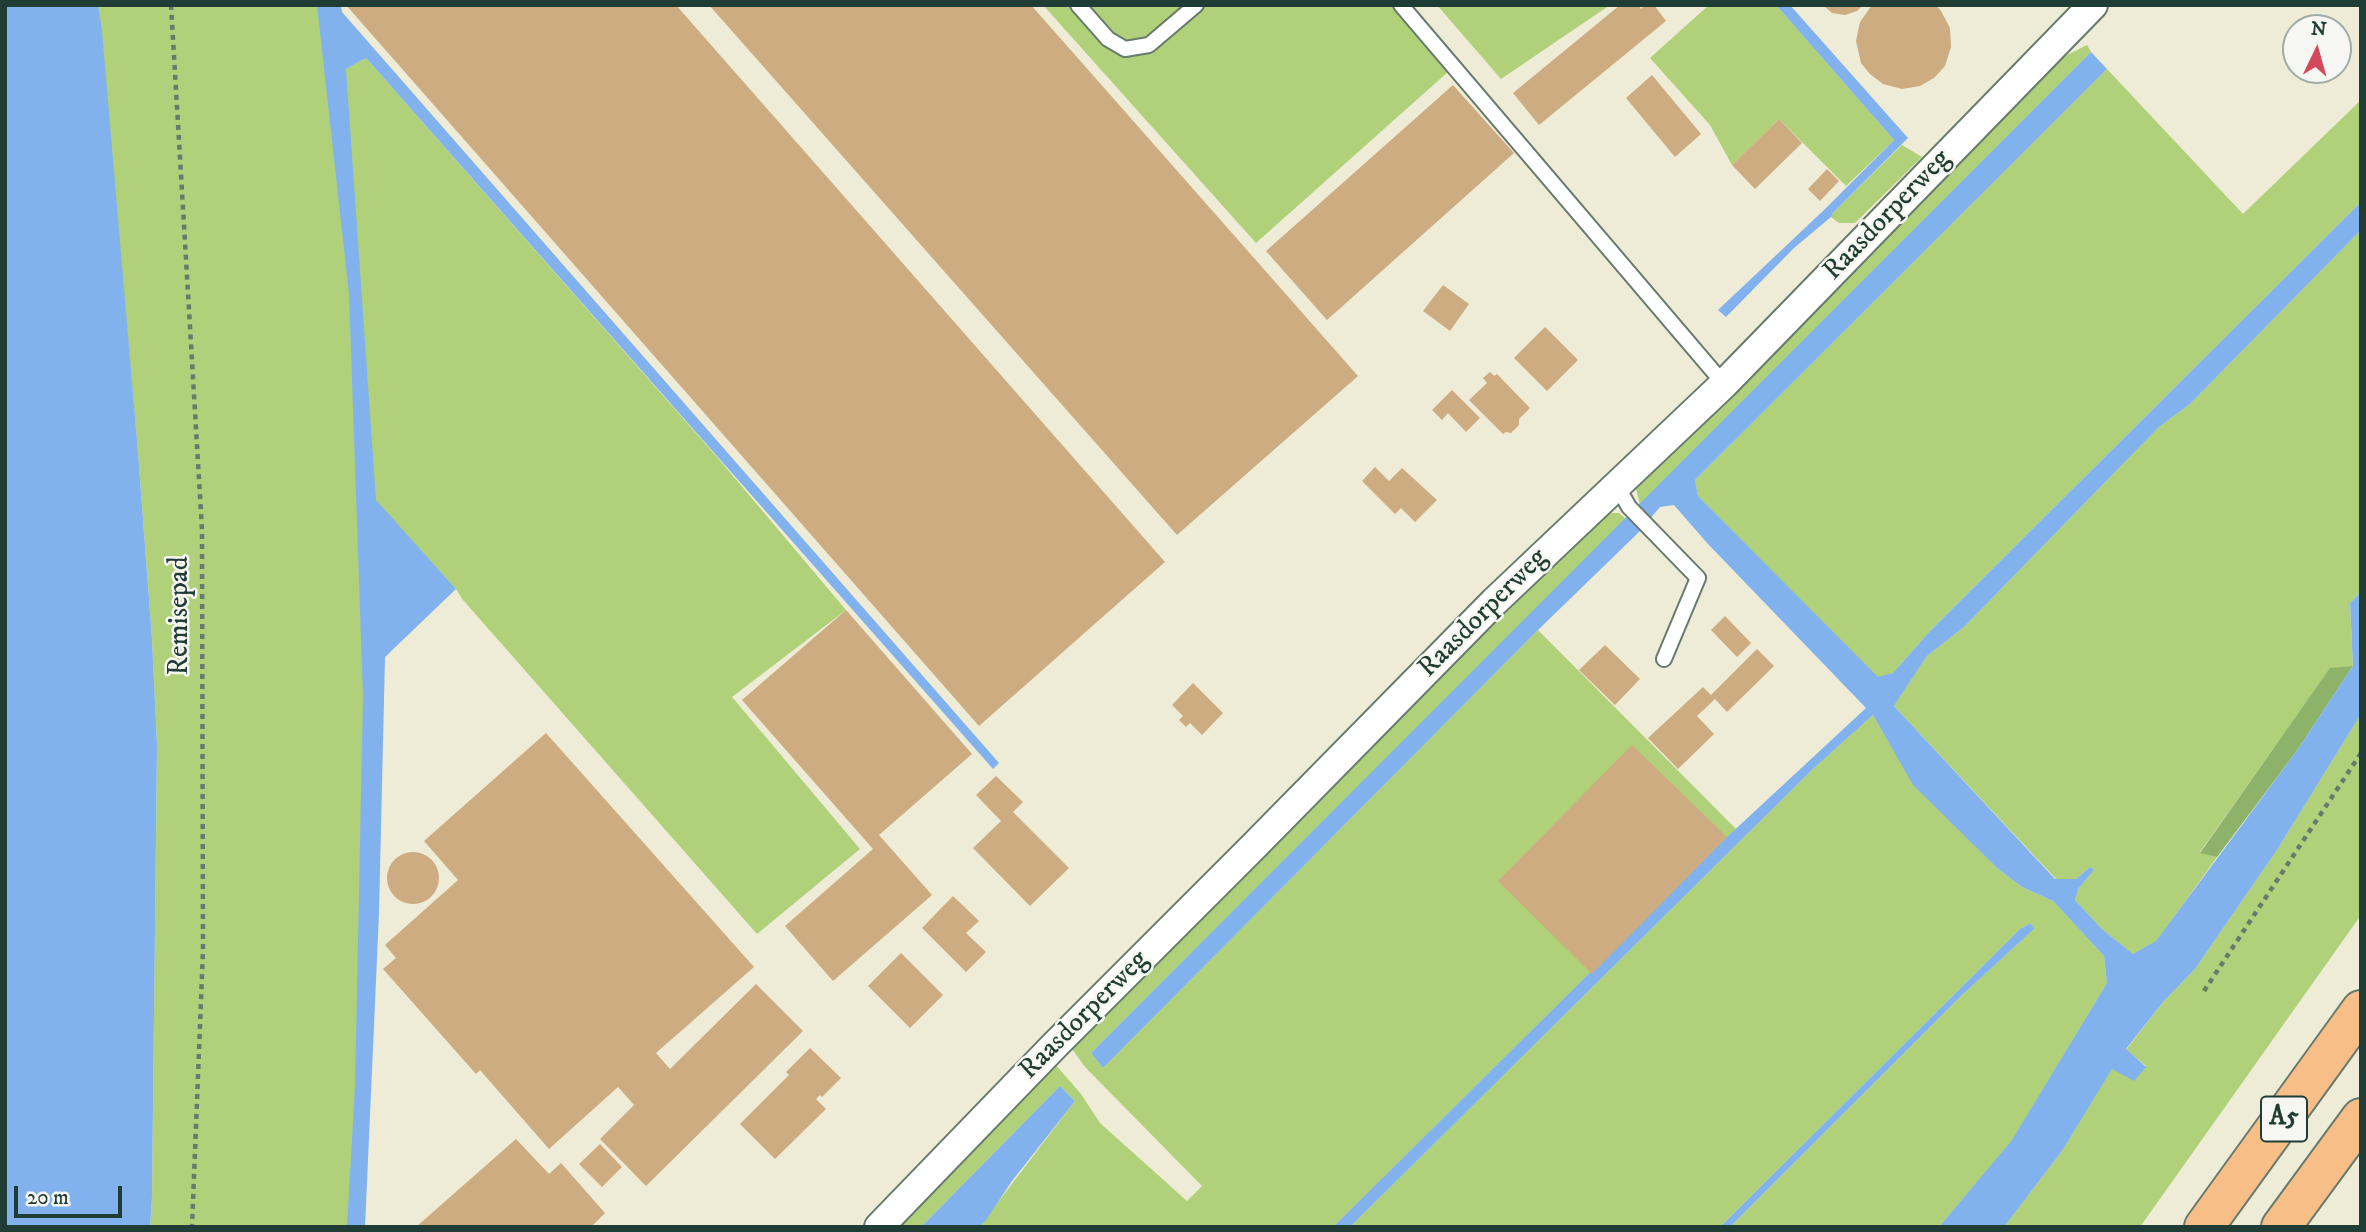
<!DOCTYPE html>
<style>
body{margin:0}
#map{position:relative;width:2366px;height:1232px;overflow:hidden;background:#eeebd6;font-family:"IM FELL DW Pica",serif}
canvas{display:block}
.frame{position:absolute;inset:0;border:7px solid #1f3d34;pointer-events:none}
.north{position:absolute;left:2282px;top:14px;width:70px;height:70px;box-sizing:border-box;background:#f6f6f2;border:2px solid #a0aca6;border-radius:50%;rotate:5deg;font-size:19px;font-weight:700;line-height:28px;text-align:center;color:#1f3d34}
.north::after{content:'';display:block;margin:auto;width:24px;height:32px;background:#d1495b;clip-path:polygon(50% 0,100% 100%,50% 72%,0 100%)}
.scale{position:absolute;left:14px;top:1186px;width:108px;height:32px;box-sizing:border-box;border:4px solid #1f3d34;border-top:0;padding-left:9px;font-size:21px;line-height:24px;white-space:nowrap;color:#1f3d34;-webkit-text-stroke:5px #f6f6f2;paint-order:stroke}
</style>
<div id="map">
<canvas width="2366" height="1232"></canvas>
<div class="frame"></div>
<div class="north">N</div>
<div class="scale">20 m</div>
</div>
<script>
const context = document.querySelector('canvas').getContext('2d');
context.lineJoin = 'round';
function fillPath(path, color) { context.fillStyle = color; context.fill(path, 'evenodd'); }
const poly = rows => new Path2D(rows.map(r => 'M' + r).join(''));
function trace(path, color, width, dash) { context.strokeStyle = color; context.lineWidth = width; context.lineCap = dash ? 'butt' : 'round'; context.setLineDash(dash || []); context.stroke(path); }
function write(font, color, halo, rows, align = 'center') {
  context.font = font + ' "IM FELL DW Pica",serif'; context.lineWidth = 5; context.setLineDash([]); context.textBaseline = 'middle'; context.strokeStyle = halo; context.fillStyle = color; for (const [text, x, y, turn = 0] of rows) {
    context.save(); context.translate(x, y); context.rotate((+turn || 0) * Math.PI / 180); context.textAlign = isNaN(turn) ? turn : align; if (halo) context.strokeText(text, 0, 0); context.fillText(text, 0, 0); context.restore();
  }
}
fillPath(poly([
 [98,5,321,5,346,69,366,58,717,457,846,610,732,697,860,849,757,934,463,600,456,589,362,486,371,647,354,1227,150,1227,152,1197,157,745,152,639,138,452],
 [1043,5,1392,5,1449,71,1256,243],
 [1437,5,1610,5,1501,79],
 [1709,5,1776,5,1894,140,1846,186,1779,119,1732,165,1710,125,1650,58],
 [2087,45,2091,52,1640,505,1635,485,2053,62],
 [2107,69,2243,214,2361,100,2361,202,1930,631,1893,673,1878,678,1698,496,1695,480],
 [1902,145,1922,157,1855,223,1839,223,1831,217,1833,213],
 [2361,230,2361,592,2350,603,2353,666,2330,669,2200,852,2217,857,2156,942,2133,954,2102,929,2075,900,2079,888,2093,871,2090,867,2076,879,2056,879,1894,706,1927,656,1964,627,2159,427,2190,404],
 [1606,513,1619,513,1626,519,1091,1053,1103,1068,1538,630,1736,829,1333,1227,979,1227,1075,1101,1060,1086,921,1227,888,1227,1054,1063,1081,1094,1100,1123,1187,1201,1202,1186,1085,1067,1072,1049,1514,599],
 [2361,714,2361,915,2140,1227,2004,1227,2062,1151,2112,1068,2146,1066,2126,1050,2164,1001,2195,969,2277,850],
 [1873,715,1914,785,1998,869,2022,887,2053,901,2104,956,2107,983,2012,1141,1939,1227,1730,1227,1960,997,2034,929,2031,923,2020,929,1720,1227,1350,1227,1813,769]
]), '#b0d179');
fillPath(poly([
 [2353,666,2296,752,2217,857,2200,853,2330,668]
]), '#8cb369');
fillPath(poly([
 [5,5,98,5,102,31,138,452,152,639,157,745,152,1197,150,1227,5,1227],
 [317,5,341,5,342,12,999,763,993,769,366,58,346,69,376,500,456,589,385,657,379,913,365,1227,347,1227,355,1086,363,696,349,294],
 [1776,5,1790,5,1908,138,1833,213,1831,217,1794,248,1726,317,1718,310,1824,210,1894,140],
 [2091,52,2107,69,1695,480,1698,496,1878,677,1893,673,1930,631,2361,202,2361,230,2190,404,2159,427,1964,627,1927,656,1894,706,2055,879,2076,879,2090,867,2094,870,2079,888,2075,900,2102,929,2133,954,2156,941,2296,752,2353,666,2350,603,2361,592,2361,714,2277,850,2195,969,2164,1001,2126,1049,2146,1067,2134,1081,2112,1069,2062,1151,2004,1227,1939,1227,2012,1140,2107,983,2104,956,2053,901,2022,887,1998,869,1913,785,1873,715,1813,769,1350,1227,1333,1227,1727,837,1866,708,1708,544,1674,505,1660,507,1638,533,1538,630,1103,1068,1091,1053],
 [2031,923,2034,929,1960,997,1730,1227,1720,1227,2020,929],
 [1060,1086,1075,1101,1012,1181,986,1220,979,1227,921,1227]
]), '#81b2ed');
fillPath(poly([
 [346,5,676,5,1165,562,979,726],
 [709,5,1031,5,1358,376,1177,535],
 [1620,5,1638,5,1641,9,1645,5,1654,5,1666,21,1539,125,1513,93],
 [1823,5,1863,5,1857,11,1845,15,1832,13],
 [1872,5,1936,5,1941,11,1950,28,1951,47,1945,66,1934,78,1920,86,1902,89,1883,84,1870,74,1861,63,1856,41,1860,22],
 [1652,75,1701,134,1675,157,1626,98],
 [1453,85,1514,153,1327,320,1266,251],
 [1779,119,1802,143,1755,189,1732,165],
 [1827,169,1839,181,1820,201,1808,189],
 [1443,285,1469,304,1450,331,1423,311],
 [1545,327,1578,360,1547,391,1514,358],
 [1490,372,1494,376,1497,374,1530,408,1519,419,1519,425,1511,433,1506,432,1503,434,1469,400,1487,383,1483,378],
 [1452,390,1480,418,1466,432,1448,413,1442,420,1432,410],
 [1375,467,1389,481,1402,468,1437,500,1415,522,1401,508,1395,514,1362,481],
 [846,610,972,754,879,835,932,895,833,981,785,926,873,849,742,700],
 [1725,616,1751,643,1737,657,1711,630],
 [1605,645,1640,679,1615,705,1579,670],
 [1757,649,1774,666,1727,712,1715,699,1697,716,1714,734,1678,769,1648,738,1703,687,1711,695],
 [1193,683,1223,713,1202,735,1190,723,1186,727,1179,720,1183,716,1172,705],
 [546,733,754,967,656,1053,670,1069,756,984,803,1031,646,1186,600,1139,634,1105,618,1087,549,1149,480,1070,476,1074,383,969,396,958,385,945,458,880,424,841],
 [1632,745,1727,837,1592,974,1498,881],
 [996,776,1023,802,1013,812,1069,868,1030,906,973,848,1001,821,976,795],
 '387 878a26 26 0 1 1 52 0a26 26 0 1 1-52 0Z',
 [953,896,979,921,966,933,986,952,966,972,922,928],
 [901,953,943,995,910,1028,868,986],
 [810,1048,841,1078,822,1097,820,1095,816,1099,826,1109,775,1159,740,1124,789,1075,786,1072],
 [516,1139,549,1174,561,1163,605,1213,591,1227,416,1227],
 [600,1144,622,1167,602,1187,579,1164]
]), '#cdac81');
const lane = poly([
 [1078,5,1108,39,1125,49,1149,45,1196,5],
 [1401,5,1724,384],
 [1616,484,1629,507,1698,578,1664,659]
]);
const street = poly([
 [879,1227,1055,1045,1253,847,1494,602,1724,384,2093,5]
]);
const highway = poly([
 [2204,1227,2361,1010],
 [2281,1227,2361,1118]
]);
trace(lane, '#677a6d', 18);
trace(street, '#677a6d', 32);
trace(highway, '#677a6d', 42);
trace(poly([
 [171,5,202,530,203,950,192,1227],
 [2204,991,2361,753]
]), '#677a6d', 4.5, [5, 5]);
trace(lane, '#fff', 14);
trace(street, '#fff', 28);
trace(highway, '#f7be88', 38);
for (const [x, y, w] of [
 [2284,1119,46]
]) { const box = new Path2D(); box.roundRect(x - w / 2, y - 22.5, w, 45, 5); context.fillStyle = '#f6f6f2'; context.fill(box); trace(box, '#1f3d34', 2); }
write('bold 26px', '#1f3d34', null, [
 ["A5",2284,1119]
]);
write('28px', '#1f3d34', '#f6f6f2', [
 ["Raasdorperweg",1888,216,-46],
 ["Raasdorperweg",1484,614,-45],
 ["Remisepad",181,616,-90],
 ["Raasdorperweg",1085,1016,-45]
]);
</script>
